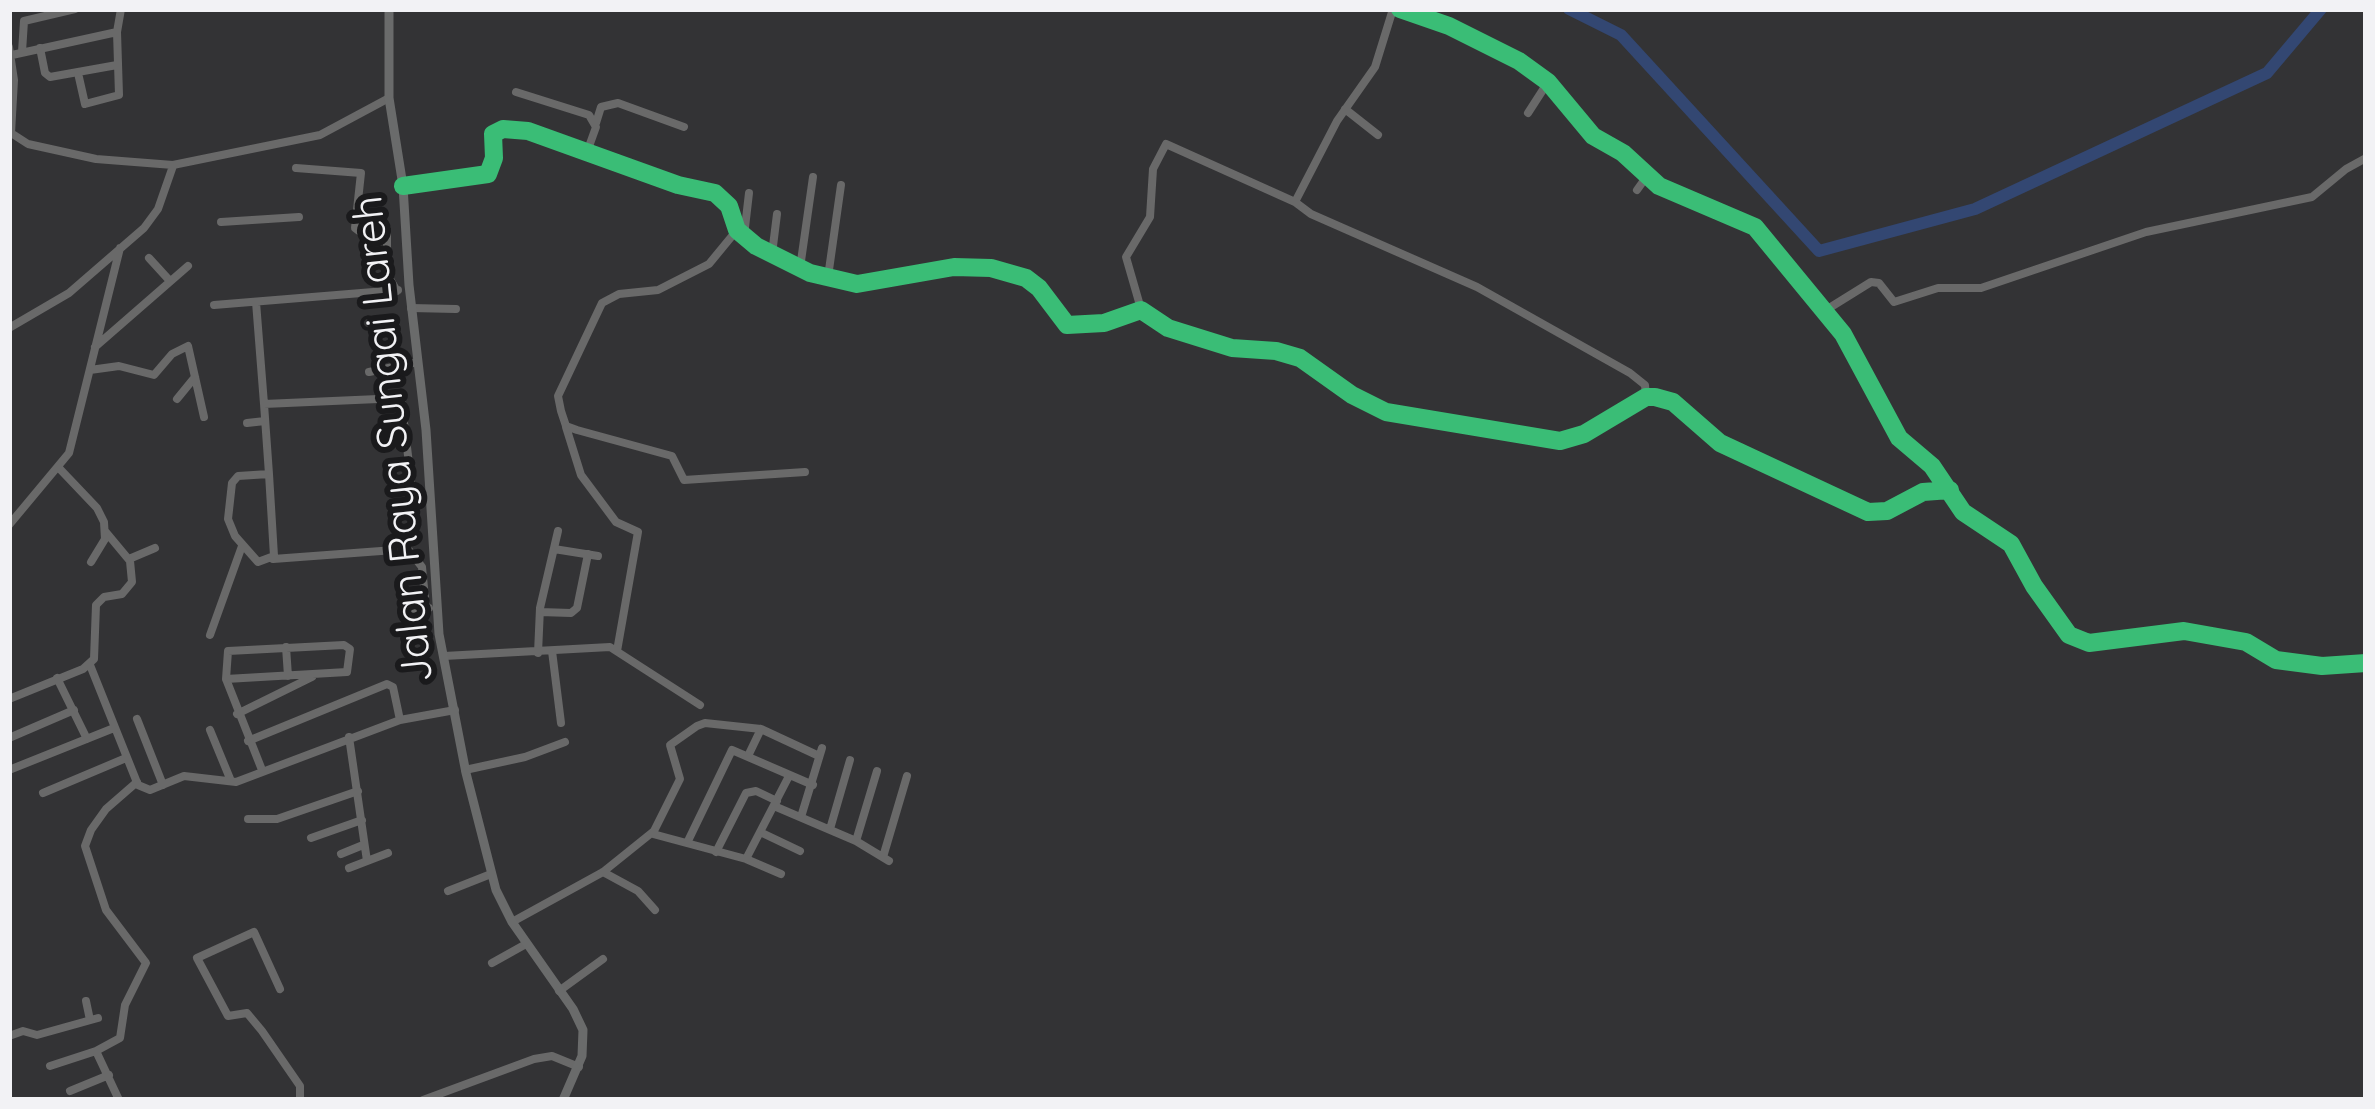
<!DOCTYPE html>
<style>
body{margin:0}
#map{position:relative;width:2375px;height:1109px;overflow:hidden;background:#333335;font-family:Quicksand,sans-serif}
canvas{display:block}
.frame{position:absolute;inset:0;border:12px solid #f2f2f5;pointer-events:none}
</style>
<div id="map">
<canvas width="2375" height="1109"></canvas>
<div class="frame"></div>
</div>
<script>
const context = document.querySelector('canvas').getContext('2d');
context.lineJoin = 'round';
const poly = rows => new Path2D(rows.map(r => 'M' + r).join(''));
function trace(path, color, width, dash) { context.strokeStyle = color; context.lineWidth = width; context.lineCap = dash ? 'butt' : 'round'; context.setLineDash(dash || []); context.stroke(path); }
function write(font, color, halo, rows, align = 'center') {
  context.font = font + ' Quicksand,sans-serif'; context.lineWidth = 12; context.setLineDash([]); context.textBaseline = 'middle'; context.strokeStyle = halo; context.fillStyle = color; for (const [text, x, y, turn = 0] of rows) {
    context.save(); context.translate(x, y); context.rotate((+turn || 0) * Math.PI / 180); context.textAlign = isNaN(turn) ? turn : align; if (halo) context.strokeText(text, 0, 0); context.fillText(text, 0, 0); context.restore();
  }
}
trace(poly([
 [1569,9,1621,35,1819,251,1975,209,2267,73,2321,9]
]), '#334772', 12);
trace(poly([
 [1400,9,1449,26,1519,61,1548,82,1593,136,1623,153,1659,186,1755,227,1843,334,1899,438,1932,466,1963,512,2011,544,2034,586,2069,635,2089,643,2184,631,2246,642,2276,660,2322,666,2366,663],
 [9,47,14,80,11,133,28,144,96,159,173,165,320,135,389,98],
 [40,48,45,73,50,77,117,65],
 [22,52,24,21,75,9],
 [12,55,117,32],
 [78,73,85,104,119,95,117,32,121,9],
 [516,92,589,115,596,127,587,152],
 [1345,109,1378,135],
 [1528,113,1548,82],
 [596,123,601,107,618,103,684,127],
 [296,168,361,173,355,228,359,231,387,229,387,274,397,291],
 [403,186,488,174,494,158,493,134,503,129,528,131,678,185,715,193,729,206,737,230,756,246,810,273,857,284,954,267,991,268,1026,278,1039,288,1067,325,1104,323,1141,310,1168,328,1232,348,1276,351,1300,358,1352,395,1386,412,1560,441,1584,434,1646,397,1655,397,1673,402,1720,443,1868,512,1887,511,1923,492,1950,490],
 [1637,190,1647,176],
 [1295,202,1311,214,1477,287,1630,373,1645,385,1646,397],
 [221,222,299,217],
 [737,230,709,264,658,290,619,294,602,303,558,396,561,411,566,426,577,430,672,456,684,480,805,472],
 [744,236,749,193],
 [772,254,777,214],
 [149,258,170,281],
 [800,268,813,177],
 [828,277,841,185],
 [256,302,264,404,269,474,274,556,258,562,235,536,228,519,232,483,238,476,269,474],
 [214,305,398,290],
 [411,308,456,309],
 [1141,309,1126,257,1150,217,1153,169,1166,144,1295,202,1337,121,1375,67,1393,9],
 [1826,310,1871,282,1879,283,1894,302,1938,288,1981,288,2146,232,2312,197,2346,169,2366,158],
 [9,328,69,293,144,228,158,209,173,166],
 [95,347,188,266],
 [90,370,119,366,154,375,172,354,188,346,204,417],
 [369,372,418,362],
 [177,399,195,377],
 [264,404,401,398,411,480],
 [247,423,265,421],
 [566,427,581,475,616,522,638,532,617,651],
 [58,467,97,508,104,522,105,539,91,562],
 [9,525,69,453,120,248],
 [554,549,598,556],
 [129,559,155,548],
 [273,559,408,549,422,567,426,609],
 [540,612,571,613,577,608,588,554],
 [405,614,429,608],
 [210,635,242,546],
 [286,647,288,676],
 [552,651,561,723],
 [538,653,540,608,558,531],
 [444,656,610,647,700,705],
 [90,665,138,785,150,790,184,776,236,782,400,720,455,710],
 [57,678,87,739],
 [226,679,347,672,350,649,344,645,228,651,226,679,262,770],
 [9,699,83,669,94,659,96,605,104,597,122,594,132,582,130,561,105,531],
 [237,714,312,677],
 [137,719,163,785],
 [210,730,231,781],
 [349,737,367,861],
 [9,738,74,710],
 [248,741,387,684,393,687,400,720],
 [748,756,761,729],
 [9,770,114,728],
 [465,770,525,757,565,742],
 [43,793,126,758],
 [774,806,856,841,889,861],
 [801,817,822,748],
 [248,819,277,819,358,791],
 [830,829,850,760],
 [760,832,800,851],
 [653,834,746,859,789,776],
 [311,838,362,820],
 [856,841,877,771],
 [687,843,732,750,813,785],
 [716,852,746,793,756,791,777,801],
 [341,854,363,845],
 [883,857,907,776],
 [746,859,781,874],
 [349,868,388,853],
 [603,872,638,891,655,910],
 [448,891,491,874],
 [512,922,603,872,654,831,680,779,670,745,697,726,705,723,761,729,819,756],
 [492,963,526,944],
 [280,989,254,932,197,958,228,1016,247,1013,262,1031,300,1086,300,1100],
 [559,991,603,959],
 [86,1001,90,1020],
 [9,1036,23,1031,37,1035,98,1018],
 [96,1051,120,1038,125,1005,146,963,106,910,85,846,91,830,106,809,137,782],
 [50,1066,96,1051,119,1100],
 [70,1091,109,1075],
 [423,1100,534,1059,552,1056,579,1067]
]), '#696969', 8);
trace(poly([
 [389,9,389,98,403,186,409,285,426,430,439,634,466,773,496,890,512,922,573,1009,583,1030,582,1056,563,1100]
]), '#6a6b6b', 9);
trace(poly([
 [1400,9,1449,26,1519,61,1548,82,1593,136,1623,153,1659,186,1755,227,1843,334,1899,438,1932,466,1963,512,2011,544,2034,586,2069,635,2089,643,2184,631,2246,642,2276,660,2322,666,2366,663],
 [403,186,488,174,494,158,493,134,503,129,528,131,678,185,715,193,729,206,737,230,756,246,810,273,857,284,954,267,991,268,1026,278,1039,288,1067,325,1104,323,1141,310,1168,328,1232,348,1276,351,1300,358,1352,395,1386,412,1560,441,1584,434,1646,397,1655,397,1673,402,1720,443,1868,512,1887,511,1923,492,1950,490]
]), '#3abd76', 18);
write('42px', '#f2f2f5', '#1a1a1c', [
 ["Jalan Raya Sungai Lareh",394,439,-96]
]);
</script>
